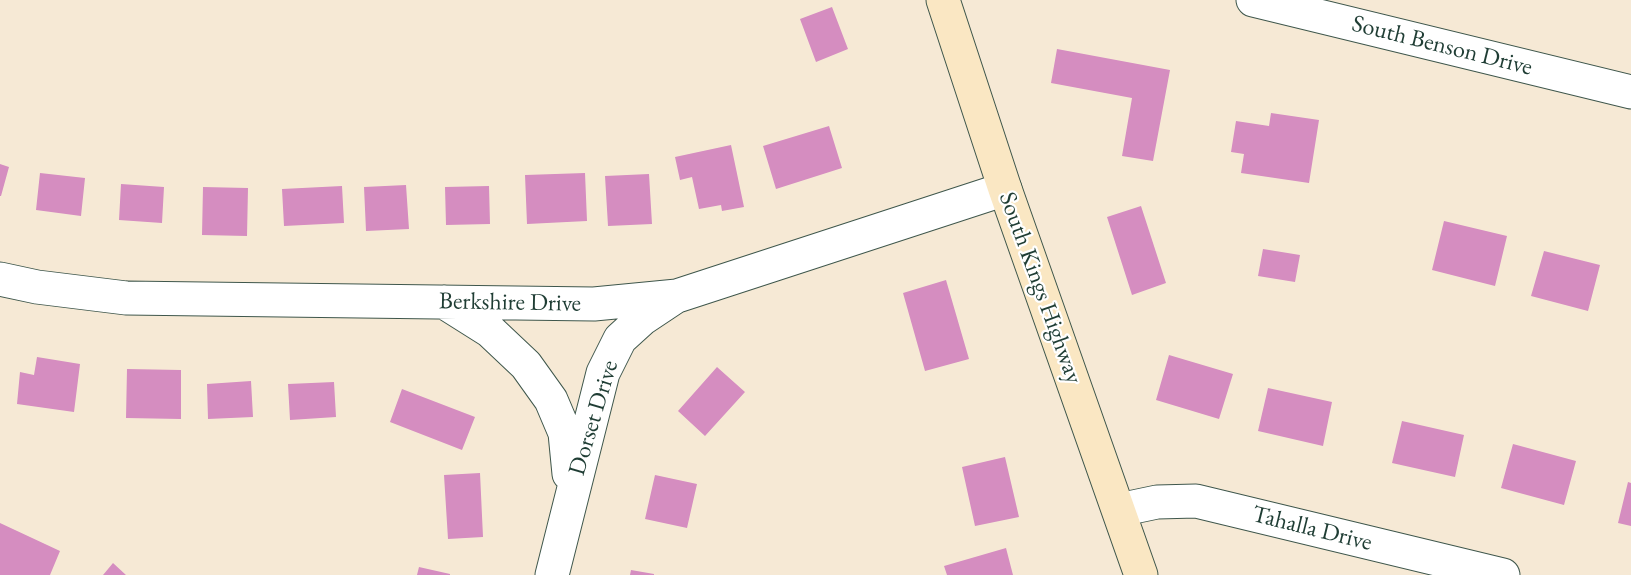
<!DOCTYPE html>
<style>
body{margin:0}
canvas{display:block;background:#f6e9d5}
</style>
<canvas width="1631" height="575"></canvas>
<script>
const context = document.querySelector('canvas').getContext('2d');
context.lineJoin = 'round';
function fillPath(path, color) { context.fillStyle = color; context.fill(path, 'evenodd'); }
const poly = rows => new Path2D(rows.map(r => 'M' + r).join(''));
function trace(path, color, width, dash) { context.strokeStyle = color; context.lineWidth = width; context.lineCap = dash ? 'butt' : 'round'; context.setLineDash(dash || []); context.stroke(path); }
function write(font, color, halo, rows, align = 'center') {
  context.font = font + ' "EB Garamond",serif'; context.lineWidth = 4.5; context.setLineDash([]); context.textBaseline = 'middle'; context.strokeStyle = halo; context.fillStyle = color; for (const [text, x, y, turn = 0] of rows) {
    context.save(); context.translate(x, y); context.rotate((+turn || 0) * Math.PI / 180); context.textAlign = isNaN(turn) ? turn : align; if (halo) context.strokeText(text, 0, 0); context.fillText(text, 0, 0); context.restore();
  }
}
fillPath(poly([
 [832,7,848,49,816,62,800,19],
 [1057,49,1170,70,1153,161,1122,156,1132,98,1051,83],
 [1271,113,1319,120,1309,183,1241,173,1244,154,1231,152,1236,121,1269,126],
 [829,126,842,168,776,189,763,146],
 [731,145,744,207,722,211,721,205,699,209,692,177,680,180,675,157],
 [0,164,9,167,1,196,0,196],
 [40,173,85,178,81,216,36,210],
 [585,173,587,221,527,224,525,175],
 [649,174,652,224,608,226,605,176],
 [121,184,164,187,162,223,119,220],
 [406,185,409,229,366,231,364,187],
 [342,186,344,223,284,226,282,189],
 [489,186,490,224,446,225,445,187],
 [203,187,248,188,247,236,202,235],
 [1141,206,1166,283,1132,295,1107,217],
 [1444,221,1507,236,1495,286,1432,270],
 [1263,249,1300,255,1295,282,1258,276],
 [1544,251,1600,265,1588,311,1531,296],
 [946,280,969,359,925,371,903,293],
 [1169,355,1233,374,1219,419,1156,400],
 [37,357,80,364,74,412,17,404,20,372,34,375],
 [717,367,745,392,705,436,678,411],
 [127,369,181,370,181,419,126,418],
 [251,381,253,417,208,419,207,384],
 [334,382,336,417,290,420,288,384],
 [1268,388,1332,402,1323,446,1258,431],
 [402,389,475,417,462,450,390,422],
 [1402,421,1464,435,1455,477,1392,463],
 [1513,444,1576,461,1564,505,1501,488],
 [1005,457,1019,517,975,526,962,467],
 [480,473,483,537,448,539,444,475],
 [655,475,697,484,687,528,645,519],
 [1628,482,1631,483,1631,526,1618,523],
 [0,523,60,551,50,575,0,575],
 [1006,548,1013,575,947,575,944,566],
 [113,563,126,575,103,575],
 [419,567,450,574,450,575,417,575],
 [631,570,654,574,654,575,630,575]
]), '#d58dc0');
const street = poly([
 [1253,0,1631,92],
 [0,279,37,287,126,298,594,304,677,296,1005,189],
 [444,302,490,331,526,365,551,400,565,433,569,474],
 [1119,510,1157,502,1196,501,1503,575],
 [552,575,603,373,620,339,642,319,675,297]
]);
const secondary = poly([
 [943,0,1005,189,1141,575]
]);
trace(street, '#3f574c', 35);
trace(secondary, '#3f574c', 35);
trace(street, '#fff', 33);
trace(secondary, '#fae7c3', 33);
write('24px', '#1f3d34', '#fff', [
 ["South Benson Drive",1442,46,14],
 ["South Kings Highway",1040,288,70],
 ["Berkshire Drive",510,303,1],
 ["Dorset Drive",594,418,-73],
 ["Tahalla Drive",1312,529,14]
]);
</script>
